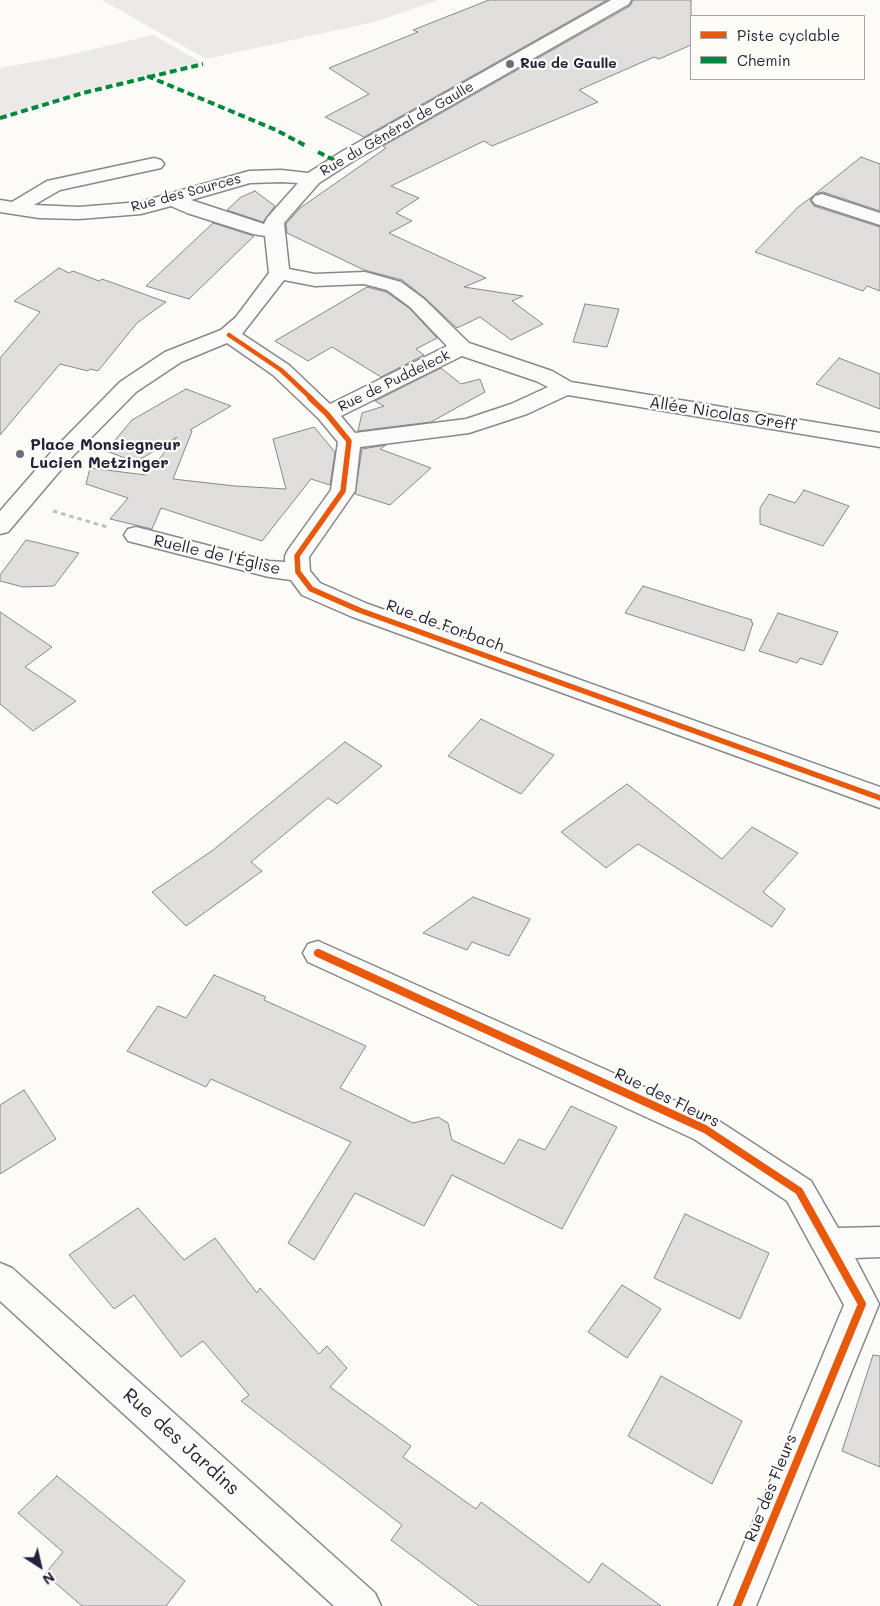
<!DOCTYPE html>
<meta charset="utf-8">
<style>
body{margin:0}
#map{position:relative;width:880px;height:1606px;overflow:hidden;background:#fcfbf8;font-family:Mali,sans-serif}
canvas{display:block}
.legend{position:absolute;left:690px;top:15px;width:175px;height:65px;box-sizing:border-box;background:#fdfcf7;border:1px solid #a5a5ac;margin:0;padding:6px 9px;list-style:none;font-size:15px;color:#22223b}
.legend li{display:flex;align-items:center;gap:10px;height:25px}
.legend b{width:25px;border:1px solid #a5a5ac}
.north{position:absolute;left:15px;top:1541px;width:50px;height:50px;-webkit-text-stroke:4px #fdfcf7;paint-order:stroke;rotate:145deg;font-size:14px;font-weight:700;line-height:20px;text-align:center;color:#22223b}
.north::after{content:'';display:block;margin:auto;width:18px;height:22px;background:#22223b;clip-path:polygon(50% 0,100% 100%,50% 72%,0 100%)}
</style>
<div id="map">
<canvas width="880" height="1606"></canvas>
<ul class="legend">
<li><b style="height:6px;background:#e8590c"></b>Piste cyclable</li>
<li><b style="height:6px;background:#00873e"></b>Chemin</li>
</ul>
<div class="north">N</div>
</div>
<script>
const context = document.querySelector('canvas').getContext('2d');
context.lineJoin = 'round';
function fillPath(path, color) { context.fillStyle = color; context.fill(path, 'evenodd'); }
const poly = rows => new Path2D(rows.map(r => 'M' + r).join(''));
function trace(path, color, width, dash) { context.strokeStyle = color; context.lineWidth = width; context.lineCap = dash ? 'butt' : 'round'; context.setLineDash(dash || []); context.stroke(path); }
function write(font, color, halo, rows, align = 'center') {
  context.font = font + ' Mali,sans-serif'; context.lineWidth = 4.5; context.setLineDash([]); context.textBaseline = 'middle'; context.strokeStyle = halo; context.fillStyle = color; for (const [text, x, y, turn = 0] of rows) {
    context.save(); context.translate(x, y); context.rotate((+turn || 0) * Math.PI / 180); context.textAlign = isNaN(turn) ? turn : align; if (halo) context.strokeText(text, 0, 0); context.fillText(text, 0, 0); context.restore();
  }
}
fillPath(poly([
 [102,0,439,0,374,22,206,59],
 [153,35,201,62,111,84,0,116,0,68,60,57]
]), '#ebeae8');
const building = poly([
 [489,0,607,0,364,137,325,117,369,94,329,68,418,32,413,30,489,0],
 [633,0,691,0,691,45,659,59,654,57,579,90,598,102,492,146,484,141,391,186,419,198,396,213,412,221,389,233,486,278,464,287,523,296,512,301,543,324,511,340,480,317,457,328,425,298,402,280,364,270,287,233,286,224,300,208,386,148,383,146,630,6,633,0],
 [861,157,880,164,880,211,823,192,815,194,861,157],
 [255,191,275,206,263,222,227,210,241,197,255,191],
 [813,196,810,200,814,206,880,227,880,291,867,286,863,291,755,252,798,207,813,196],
 [213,223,254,236,189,299,146,286,213,223],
 [59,268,69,273,73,271,99,281,102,279,166,302,137,323,98,371,90,369,88,371,60,364,0,435,0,358,40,312,14,301,59,268],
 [367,287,386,292,409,308,437,338,416,349,424,355,381,377,332,347,308,361,275,341,367,287],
 [585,304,619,309,607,347,573,342,585,304],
 [839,358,880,374,880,409,816,384,839,358],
 [441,368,461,384,480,379,485,392,431,422,358,431,362,413,384,406,375,401,441,368],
 [186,389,231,406,190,430,192,431,173,479,235,486,286,489,273,439,314,427,335,452,330,485,311,479,262,541,161,508,152,529,110,519,128,498,86,484,90,468,146,475,177,437,136,462,106,451,132,420,186,389],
 [386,445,380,449,431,468,390,505,355,494,362,449,386,445],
 [804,490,849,506,823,546,760,524,760,508,769,494,795,503,804,490],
 [26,540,39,543,79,553,54,586,23,587,0,581,0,575,26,540],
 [643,586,752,620,751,622,753,623,744,651,625,613,643,586],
 [0,612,52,647,25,667,76,701,33,731,0,704,0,612],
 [778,613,838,632,822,665,800,658,797,663,759,651,778,613],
 [481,719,554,755,521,794,448,756,481,719],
 [345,742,382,766,337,804,328,798,251,862,262,871,186,926,152,892,213,850,345,742],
 [627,784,722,859,752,827,798,853,763,892,785,909,772,927,638,844,606,868,561,832,627,784],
 [473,897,530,919,509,956,472,942,467,950,423,933,473,897],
 [214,975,266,997,264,1000,366,1046,340,1088,413,1123,438,1117,448,1123,452,1140,504,1164,519,1139,545,1150,571,1106,617,1127,562,1229,452,1175,424,1226,355,1193,314,1260,288,1243,351,1142,211,1079,206,1087,127,1051,158,1006,186,1018,214,975],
 [24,1090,56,1139,0,1174,0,1105,24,1090],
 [138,1208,184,1260,215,1238,257,1293,260,1288,319,1354,327,1346,347,1368,330,1387,411,1446,403,1457,476,1509,481,1502,589,1583,602,1563,661,1606,479,1606,391,1540,402,1525,241,1401,249,1395,203,1341,181,1357,134,1295,114,1309,69,1255,138,1208],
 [685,1214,769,1253,740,1319,654,1278,685,1214],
 [622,1285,661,1309,627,1358,588,1332,622,1285],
 [873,1355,880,1356,880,1467,842,1451,873,1355],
 [661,1376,742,1421,712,1484,628,1436,661,1376],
 [57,1476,185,1581,166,1606,82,1606,45,1574,63,1552,18,1513,57,1476]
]);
fillPath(building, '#dfdedd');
trace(building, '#88888c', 1);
const minor = poly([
 [611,0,631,0,629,4,355,160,319,183,284,223,289,269,315,274,365,272,401,282,424,299,469,343,552,371,571,382,880,433,880,447,568,395,527,414,469,433,360,447,355,491,309,557,310,571,320,583,368,604,880,787,880,808,350,616,302,595,291,580,269,577,128,541,124,535,128,529,136,527,269,561,285,562,285,556,288,550,331,490,338,442,319,419,273,375,227,343,181,362,136,392,70,459,8,532,0,534,0,511,54,449,120,382,165,352,221,330,236,317,269,273,265,236,253,234,187,213,171,206,141,214,79,219,39,218,0,212,0,200,12,202,47,181,154,158,161,160,164,164,161,168,60,190,34,205,79,207,140,202,249,171,281,170,308,173,341,152,611,0],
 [281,182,298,183,267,218,264,224,191,200,250,183,281,182],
 [284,280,315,286,364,284,387,290,410,307,447,346,330,404,289,365,242,334,284,280],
 [462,356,536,381,548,387,511,404,466,419,355,433,341,416,462,356],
 [822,194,880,213,880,225,815,204,812,200,815,196,822,194],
 [318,941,716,1119,811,1181,838,1228,880,1227,880,1257,855,1258,879,1304,756,1606,718,1606,844,1305,787,1201,694,1139,308,962,303,953,308,944,318,941],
 [0,1263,12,1268,375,1593,381,1606,334,1606,0,1301,0,1263]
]);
trace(minor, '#88888c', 3);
trace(poly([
 [53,511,107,527]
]), '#bfbfc0', 3, [4.5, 4]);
fillPath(minor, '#fbfbf9');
trace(poly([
 [147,76,276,130,306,146],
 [0,118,83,93,203,64],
 [318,152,338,162]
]), '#00873e', 4, [7, 4]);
trace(poly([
 [229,335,281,370,312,399]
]), '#e8590c', 4.5);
trace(poly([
 [310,398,327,414,349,441,343,491,297,556,298,572,311,589,359,610,880,798]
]), '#e8590c', 5.5);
trace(poly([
 [318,953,705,1129,799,1191,862,1304,737,1606]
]), '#e8590c', 8);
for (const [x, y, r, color] of [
 [510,64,5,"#6e6e7d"],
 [20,454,5,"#6e6e7d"]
]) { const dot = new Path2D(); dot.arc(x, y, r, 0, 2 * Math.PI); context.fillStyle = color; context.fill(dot); trace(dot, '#fdfcf7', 2); }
write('bold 14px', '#22223b', '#fdfcf7', [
 ["Rue de Gaulle",520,64]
], 'left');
write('14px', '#22223b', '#fdfcf7', [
 ["Rue du Général de Gaulle",397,129,-30],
 ["Rue des Sources",186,193,-15],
 ["Rue de Puddeleck",394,381,-26]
]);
write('16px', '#22223b', '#fdfcf7', [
 ["Allée Nicolas Greff",723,414,9],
 ["Ruelle de l'Église",217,555,13],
 ["Rue de Forbach",445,626,20],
 ["Rue des Fleurs",667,1098,26],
 ["Rue des Fleurs",771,1488,-68]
]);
write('bold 16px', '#22223b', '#fdfcf7', [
 ["Place Monsiegneur",30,445],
 ["Lucien Metzinger",30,463]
], 'left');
write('19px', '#22223b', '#fdfcf7', [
 ["Rue des Jardins",181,1442,42]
]);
</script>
